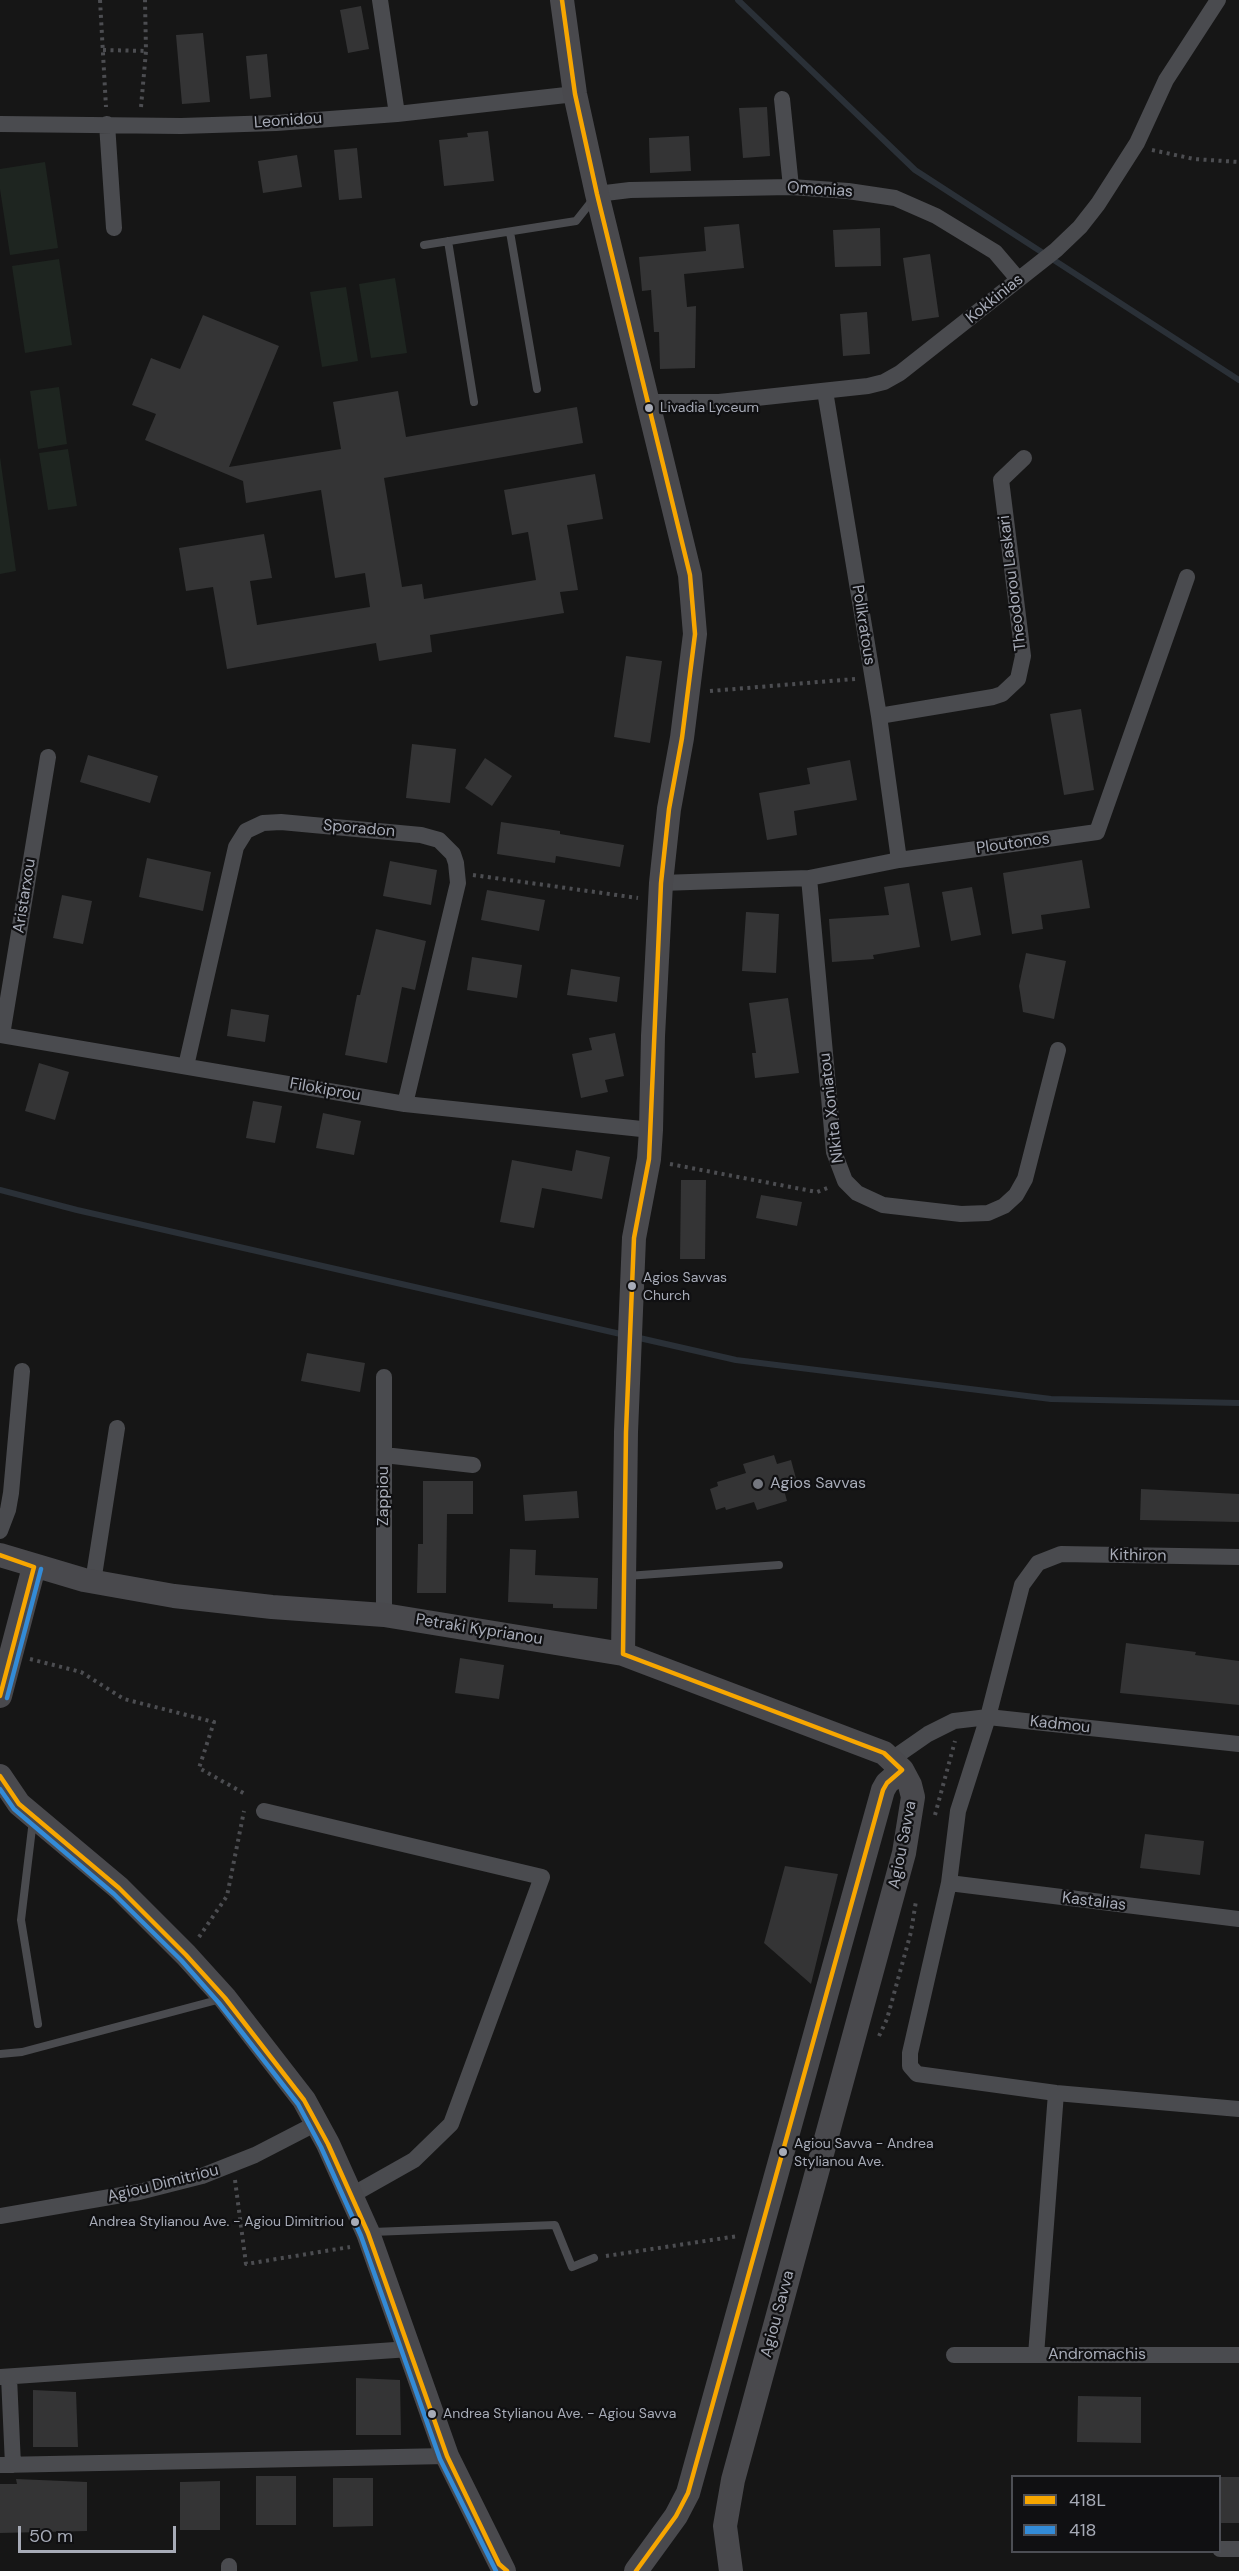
<!DOCTYPE html>
<style>
body{margin:0}
#map{position:relative;width:1239px;height:2571px;overflow:hidden;background:#161616;font-family:"DM Sans",sans-serif}
canvas{display:block}
.legend{position:absolute;left:1011px;top:2475px;width:210px;height:78px;box-sizing:border-box;background:#101012;border:2px solid #4c4e54;margin:0;padding:8px 10px;list-style:none;font-size:18px;color:#a7abb7}
.legend li{display:flex;align-items:center;gap:12px;height:30px}
.legend b{width:30px;border:2px solid #4c4e54}
.scale{position:absolute;left:18px;top:2526px;width:158px;height:27px;box-sizing:border-box;border:3px solid #a7abb7;border-top:0;padding-left:8px;font-size:18px;line-height:21px;white-space:nowrap;color:#a7abb7;-webkit-text-stroke:4px #101012;paint-order:stroke}
</style>
<div id="map">
<canvas width="1239" height="2571"></canvas>
<ul class="legend">
<li><b style="height:8px;background:#f7a600"></b>418L</li>
<li><b style="height:8px;background:#338bd7"></b>418</li>
</ul>
<div class="scale">50 m</div>
</div>
<script>
const context = document.querySelector('canvas').getContext('2d');
context.lineJoin = 'round';
function fillPath(path, color) { context.fillStyle = color; context.fill(path, 'evenodd'); }
const poly = rows => new Path2D(rows.map(r => 'M' + r).join(''));
function trace(path, color, width, dash) { context.strokeStyle = color; context.lineWidth = width; context.lineCap = dash ? 'butt' : 'round'; context.setLineDash(dash || []); context.stroke(path); }
function write(font, color, halo, rows, align = 'center') {
  context.font = font + ' "DM Sans",sans-serif'; context.lineWidth = 4.5; context.setLineDash([]); context.textBaseline = 'middle'; context.strokeStyle = halo; context.fillStyle = color; for (const [text, x, y, turn = 0] of rows) {
    context.save(); context.translate(x, y); context.rotate((+turn || 0) * Math.PI / 180); context.textAlign = isNaN(turn) ? turn : align; if (halo) context.strokeText(text, 0, 0); context.fillText(text, 0, 0); context.restore();
  }
}
fillPath(poly([
 [45,162,58,248,10,255,0,189,0,169],
 [59,259,72,345,25,353,12,266],
 [395,278,407,353,371,358,359,284],
 [346,287,358,361,322,367,310,292],
 [59,387,67,444,38,449,30,391],
 [68,449,77,506,48,510,39,453],
 [0,457,16,571,0,574]
]), '#1e2520');
trace(poly([
 [738,0,915,170,1239,380],
 [0,1190,77,1210,625,1335],
 [635,1337,736,1360,1051,1399,1239,1403]
]), '#2a3037', 6);
fillPath(poly([
 [361,6,369,49,348,53,340,10],
 [203,33,210,102,182,104,176,35],
 [267,54,271,97,250,99,246,56],
 [767,107,770,156,743,158,739,108],
 [488,131,494,181,444,186,439,140,468,137,467,133],
 [689,136,691,171,650,173,649,138],
 [357,148,362,198,339,200,334,150],
 [297,155,302,187,263,193,258,161],
 [739,224,744,268,684,274,687,307,696,306,695,368,660,369,659,332,654,332,651,290,642,291,639,257,706,251,704,227],
 [880,228,881,266,835,267,833,230],
 [930,254,939,317,912,321,903,258],
 [867,312,870,354,843,356,840,314],
 [203,315,279,346,229,467,341,449,333,402,398,391,406,437,577,407,583,443,384,478,402,587,422,584,424,599,536,580,528,532,512,535,504,490,595,474,603,519,567,525,578,590,560,592,564,613,430,635,432,652,379,661,376,643,227,669,213,587,186,591,179,548,264,534,272,578,250,581,257,625,370,607,365,573,335,578,321,490,246,503,243,481,145,440,156,414,132,405,151,358,180,369],
 [626,656,662,661,650,743,614,737],
 [1081,709,1094,790,1064,795,1050,714],
 [412,744,456,749,450,803,406,798],
 [88,755,158,776,150,803,80,782],
 [485,758,512,776,492,806,465,788],
 [850,760,857,800,794,811,797,835,767,840,759,793,810,784,807,768],
 [501,822,560,831,560,834,624,845,620,867,556,856,555,863,497,854],
 [147,858,211,872,203,911,139,897],
 [1082,860,1090,908,1041,915,1043,929,1012,934,1003,873],
 [390,861,437,870,431,905,383,896],
 [909,883,920,947,873,955,874,959,832,962,829,919,889,915,884,887],
 [972,887,981,935,951,941,942,892],
 [487,890,545,900,539,931,481,920],
 [62,895,92,901,83,944,53,938],
 [746,912,779,914,776,973,742,971],
 [376,929,426,941,415,990,402,987,387,1063,345,1055,357,995,360,995],
 [1026,953,1066,961,1054,1019,1023,1012,1019,986],
 [472,957,522,965,517,998,467,990],
 [571,969,620,977,617,1002,567,995],
 [788,998,799,1073,755,1078,752,1053,756,1053,749,1003],
 [231,1009,269,1015,265,1042,227,1036],
 [615,1033,624,1076,605,1080,608,1092,581,1098,572,1054,592,1050,589,1038],
 [39,1063,69,1072,55,1120,25,1111],
 [253,1101,282,1106,275,1143,246,1138],
 [323,1113,361,1121,354,1155,316,1148],
 [576,1150,610,1157,602,1199,542,1188,534,1228,500,1222,512,1160,572,1171],
 [681,1180,706,1180,705,1259,680,1259],
 [761,1195,802,1202,797,1226,756,1218],
 [307,1353,365,1363,360,1392,301,1381],
 [774,1455,777,1464,791,1460,798,1486,784,1490,787,1501,757,1510,754,1502,726,1510,725,1507,716,1510,710,1489,718,1486,717,1482,746,1473,743,1464],
 [423,1481,473,1481,473,1514,447,1514,446,1593,417,1593,418,1544,423,1544],
 [1141,1489,1239,1494,1239,1522,1140,1520],
 [577,1491,579,1518,525,1521,523,1495],
 [510,1549,536,1550,535,1575,598,1578,597,1609,553,1608,553,1604,508,1602],
 [1126,1643,1196,1652,1195,1655,1239,1661,1239,1705,1120,1693],
 [460,1658,504,1665,499,1699,455,1693],
 [1145,1834,1204,1841,1200,1875,1140,1868],
 [785,1866,838,1874,811,1984,764,1943],
 [356,2378,400,2380,401,2435,356,2435],
 [33,2390,76,2392,78,2447,33,2447],
 [1078,2396,1141,2397,1141,2443,1077,2442],
 [256,2476,296,2476,296,2525,256,2525],
 [1221,2477,1239,2477,1239,2523,1220,2523],
 [333,2478,373,2478,373,2526,333,2527],
 [16,2479,87,2482,87,2531,0,2533,0,2484,17,2484],
 [220,2481,220,2530,180,2530,180,2482]
]), '#343435');
trace(poly([
 [100,0,106,107],
 [103,50,146,51],
 [141,107,146,51,145,0],
 [1152,150,1194,159,1239,162],
 [710,691,855,679],
 [473,875,638,898],
 [670,1164,817,1192,830,1187],
 [30,1659,81,1672,124,1699,214,1722,199,1768,247,1795],
 [935,1815,955,1741],
 [199,1937,227,1896,244,1811],
 [879,2036,887,2019,911,1932,916,1901],
 [235,2180,246,2264,350,2247],
 [606,2256,738,2236]
]), '#4c4d51', 4, [3, 4.5]);
trace(poly([
 [510,232,537,389],
 [448,241,474,402],
 [424,245,576,221,595,197],
 [627,1576,779,1565],
 [33,1820,21,1920,38,2024],
 [0,2054,22,2052,221,1999],
 [372,2232,555,2225,572,2267,594,2258]
]), '#4a4b4f', 8);
trace(poly([
 [380,0,397,114],
 [782,99,791,187],
 [0,124,181,126,276,123,397,114,575,94],
 [107,124,114,228],
 [597,194,630,190,791,187,848,191,895,198,936,216,995,252,1018,279],
 [825,391,879,716,899,860],
 [646,402,719,402,868,386,884,382,900,373,1056,250,1080,227,1098,204,1137,143,1166,80,1218,0],
 [879,716,993,697,1002,694,1018,679,1023,656,1001,480,1024,458],
 [809,878,834,1152,845,1181,857,1193,883,1205,961,1214,988,1213,1004,1206,1016,1195,1025,1179,1058,1050],
 [661,883,809,878,899,860,1097,832,1187,577],
 [0,1035,405,1104,651,1130],
 [2,1035,48,757],
 [186,1066,236,847,246,831,263,823,281,822,421,835,439,840,453,854,456,863,458,883,405,1104],
 [384,1455,473,1465],
 [0,1531,8,1510,11,1493,22,1371],
 [1239,1557,1061,1554,1038,1563,1022,1585,988,1717,958,1811,949,1883,910,2053,910,2066,917,2074,1056,2093,1239,2109],
 [93,1582,117,1428],
 [384,1615,384,1377],
 [892,1759,928,1734,954,1721,988,1717,1239,1744],
 [264,1811,542,1877,451,2124,414,2160,352,2195],
 [949,1883,1239,1919],
 [0,2216,139,2192,202,2176,255,2155,317,2123],
 [954,2355,1239,2355],
 [1036,2355,1056,2093],
 [0,2377,410,2349],
 [9,2377,13,2465],
 [0,2465,447,2456],
 [1220,2549,1239,2549],
 [229,2566,229,2571]
]), '#4a4b4f', 16);
trace(poly([
 [562,0,575,94,597,194,690,575,695,634,682,738,669,809,661,883,653,1036,651,1130,649,1159,634,1238,626,1432,623,1654],
 [0,1555,84,1580,174,1596,272,1607,384,1615,623,1654,884,1753,902,1770,910,1785,913,1797,904,1853,733,2480,725,2526,731,2571],
 [0,1696,34,1567],
 [0,1776,19,1804,119,1888,186,1955,225,1998,304,2100,328,2144,368,2233,447,2456,504,2571],
 [636,2571,676,2516,688,2493,883,1790,887,1783,902,1770]
]), '#49494d', 24);
trace(poly([
 [562,0,575,94,597,194,690,575,695,634,682,738,669,809,661,883,649,1159,634,1238,626,1432,623,1654,884,1753,902,1770,887,1783,883,1790,688,2493,676,2516,636,2571],
 [0,1555,34,1567,0,1696],
 [0,1776,19,1804,119,1888,186,1955,225,1998,304,2100,328,2144,368,2233,447,2456,499,2564,507,2571]
]), '#f7a600', 4.5);
trace(poly([
 [7,1698,41,1569],
 [0,1789,14,1809,114,1894,181,1960,219,2003,298,2104,321,2147,361,2236,440,2459,496,2571]
]), '#338bd7', 4.5);
for (const [x, y, r, color] of [
 [649,408,5,"#a7abb7"],
 [632,1286,5,"#a7abb7"],
 [758,1484,6,"#74777f"],
 [783,2152,5,"#a7abb7"],
 [355,2222,5,"#a7abb7"],
 [432,2414,5,"#a7abb7"]
]) { const dot = new Path2D(); dot.arc(x, y, r, 0, 2 * Math.PI); context.fillStyle = color; context.fill(dot); trace(dot, '#101012', 2); }
write('14px', '#a7abb7', '#101012', [
 ["Livadia Lyceum",660,408],
 ["Agios Savvas",643,1278],
 ["Church",643,1296],
 ["Agiou Savva - Andrea",794,2144],
 ["Stylianou Ave.",794,2162],
 ["Andrea Stylianou Ave. - Agiou Dimitriou",344,2222,"right"],
 ["Andrea Stylianou Ave. - Agiou Savva",443,2414]
], 'left');
write('16px', '#a7abb7', '#101012', [
 ["Leonidou",288,121,-4],
 ["Omonias",820,190,4],
 ["Kokkinias",995,299,-39],
 ["Theodorou Laskari",1013,583,-97],
 ["Polikratous",863,625,81],
 ["Sporadon",359,829,5],
 ["Ploutonos",1013,844,-8],
 ["Aristarxou",25,896,-81],
 ["Filokiprou",325,1090,10],
 ["Nikita Xoniatou",832,1108,-97],
 ["Zappiou",384,1496,-90],
 ["Kithiron",1138,1556,1],
 ["Petraki Kyprianou",479,1630,9],
 ["Kadmou",1060,1725,6],
 ["Agiou Savva",903,1845,-79],
 ["Kastalias",1094,1902,7],
 ["Agiou Dimitriou",163,2184,-14],
 ["Agiou Savva",778,2314,-75],
 ["Andromachis",1097,2355]
]);
write('16px', '#a7abb7', '#101012', [
 ["Agios Savvas",770,1484]
], 'left');
</script>
